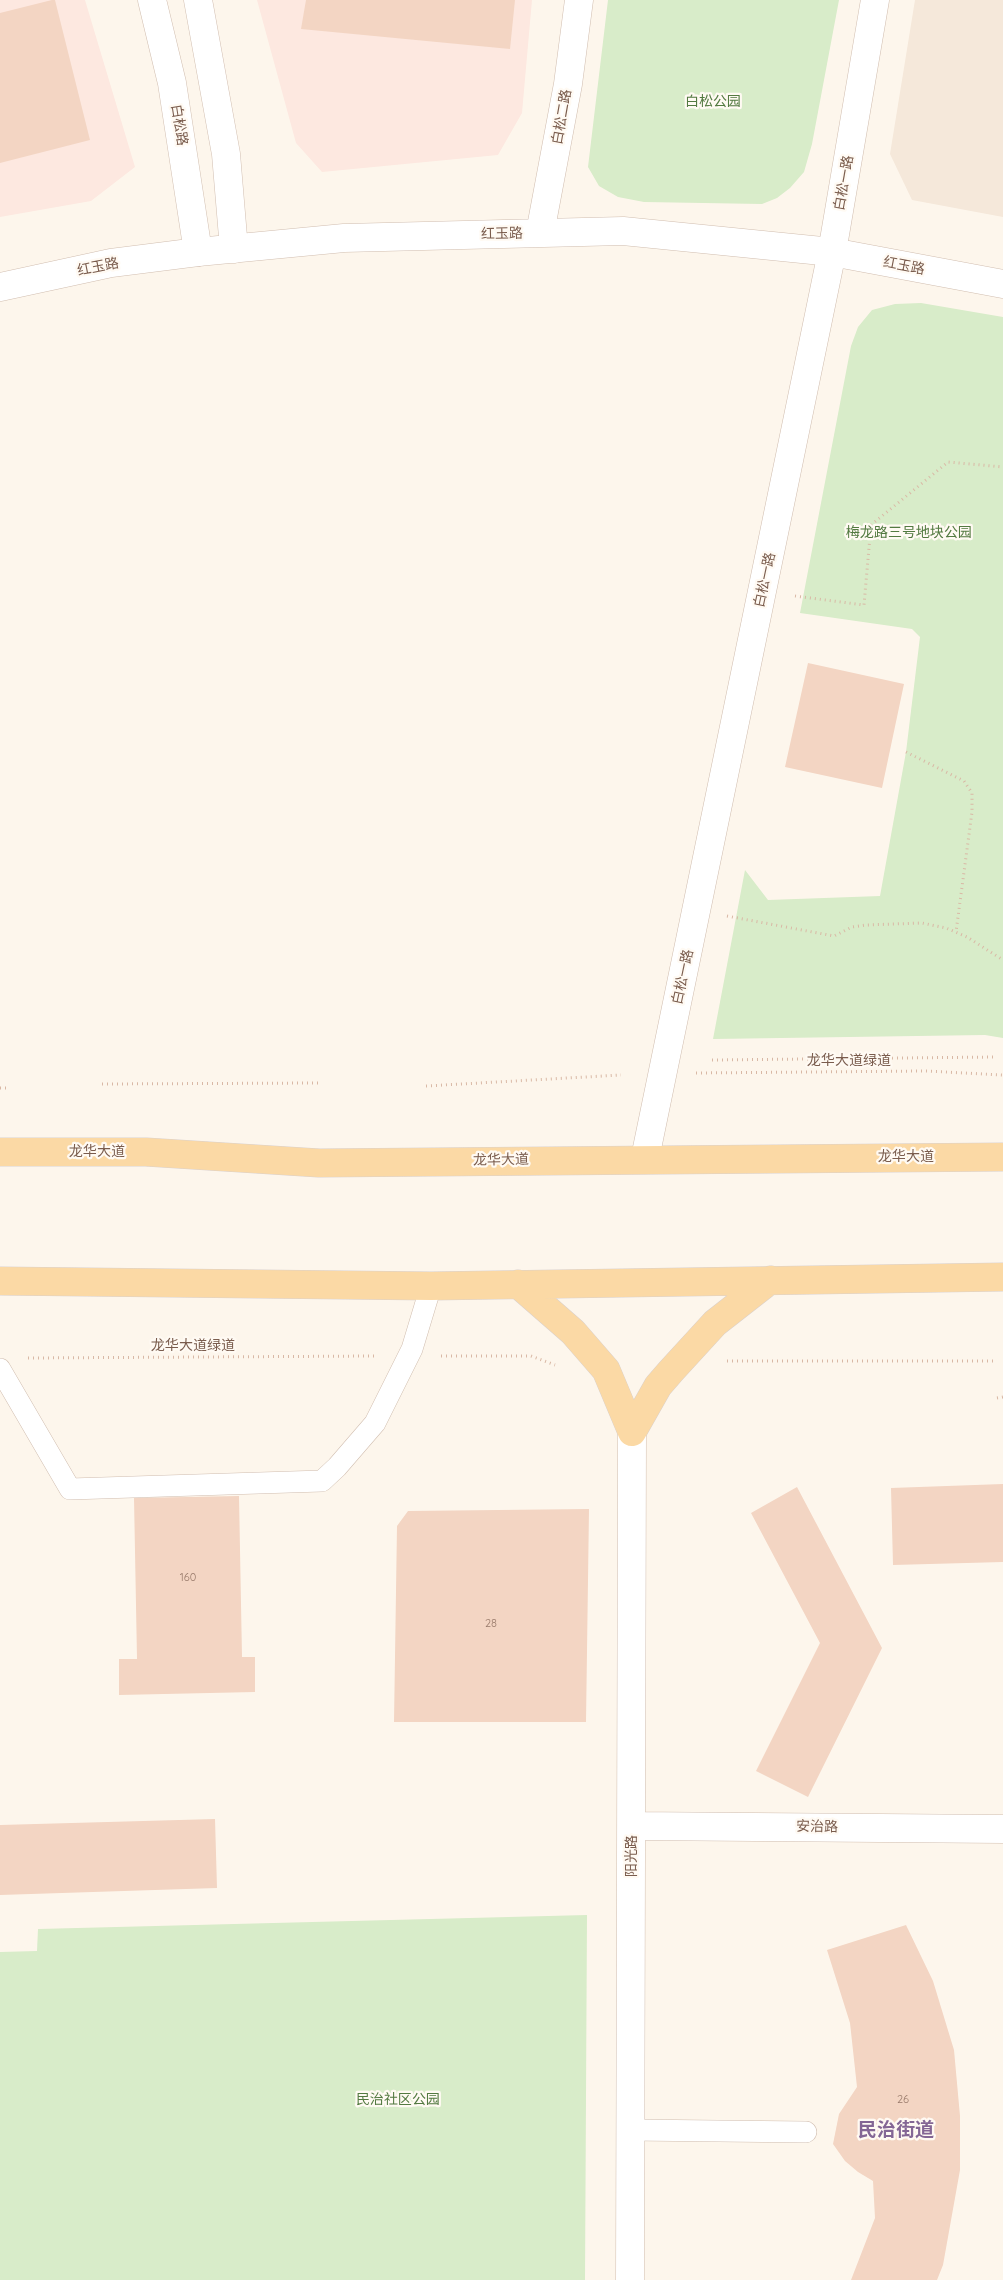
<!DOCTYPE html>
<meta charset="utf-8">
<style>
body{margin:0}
canvas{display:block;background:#fdf6ec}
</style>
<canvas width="1003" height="2280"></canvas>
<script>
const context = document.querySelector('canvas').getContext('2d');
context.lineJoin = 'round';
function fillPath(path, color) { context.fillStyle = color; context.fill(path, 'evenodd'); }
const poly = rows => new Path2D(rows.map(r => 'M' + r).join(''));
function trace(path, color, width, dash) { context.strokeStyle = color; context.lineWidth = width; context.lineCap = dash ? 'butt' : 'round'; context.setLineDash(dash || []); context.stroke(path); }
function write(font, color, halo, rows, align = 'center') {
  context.font = font + ' Quicksand,"Noto Sans SC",sans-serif'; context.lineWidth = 4.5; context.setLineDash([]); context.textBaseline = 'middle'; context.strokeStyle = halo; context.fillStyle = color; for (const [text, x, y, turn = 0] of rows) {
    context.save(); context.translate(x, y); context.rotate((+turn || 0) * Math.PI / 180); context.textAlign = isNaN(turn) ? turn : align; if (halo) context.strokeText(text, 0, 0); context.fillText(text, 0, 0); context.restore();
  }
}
fillPath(poly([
 [915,0,1003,0,1003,217,912,200,890,154]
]), '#f5e8da');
fillPath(poly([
 [0,0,85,0,135,167,91,201,0,217],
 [257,0,532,0,522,113,498,155,322,172,296,143]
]), '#fde8e0');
fillPath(poly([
 [608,0,839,0,812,144,804,172,790,188,777,198,762,204,644,202,618,197,599,186,588,167],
 [921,303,1003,317,1003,1038,985,1035,713,1039,745,870,768,900,880,896,906,752,920,637,912,629,800,613,851,346,858,327,872,310,895,304],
 [587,1915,585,2280,0,2280,0,1952,37,1951,38,1929]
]), '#d8ecc9');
fillPath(poly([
 [52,0,55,0,90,140,0,163,0,13],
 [306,0,515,0,510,49,301,29],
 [808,663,904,684,882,788,785,767],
 [1003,1484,1003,1562,893,1565,891,1488],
 [797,1487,882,1648,808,1797,756,1771,820,1643,751,1513],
 [239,1496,242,1657,255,1657,255,1692,119,1695,119,1659,137,1659,134,1498],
 [589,1509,586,1722,394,1722,397,1526,408,1511],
 [215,1819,217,1888,0,1895,0,1825],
 [906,1925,933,1981,954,2050,960,2116,960,2170,943,2265,937,2280,851,2280,875,2218,873,2181,858,2172,845,2161,833,2144,839,2114,857,2087,850,2023,827,1950]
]), '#f3d5c3');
const service = poly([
 [0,1369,70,1489,322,1481,337,1467,375,1423,412,1349,431,1286],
 [631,2130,806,2132]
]);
const minor = poly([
 [0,287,111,263,198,252],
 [632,1826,1003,1829],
 [630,2280,632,1432]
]);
const tertiary = poly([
 [152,0,172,83,198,252,344,238,623,231,832,252,1003,284],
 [198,0,226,154,234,249],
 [540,233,568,84,579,0],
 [645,1158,832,252,875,0]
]);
const primary = poly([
 [0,1152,146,1152,319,1163,1003,1157],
 [0,1281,431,1286,1003,1277],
 [518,1284,573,1332,606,1370,632,1432],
 [632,1432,658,1386,671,1371,715,1323,770,1280]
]);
trace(service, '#d1beb0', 22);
trace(minor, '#d1beb0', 29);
trace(tertiary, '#d1beb0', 29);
trace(primary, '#dad1cd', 29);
trace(poly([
 [795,596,864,605,871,525,948,462,1003,467],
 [906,752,964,781,972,793,972,812,956,932],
 [727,916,834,936,852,927,866,925,922,923,946,928,967,937,1003,960],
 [712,1060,995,1057],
 [696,1073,925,1071,1003,1075],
 [102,1084,319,1083],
 [426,1086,621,1075],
 [0,1088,8,1088],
 [441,1356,531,1356,555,1365],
 [28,1358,374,1356],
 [727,1361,995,1361],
 [997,1398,1003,1397]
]), '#d9b8a5', 3, [1, 4]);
trace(service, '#fff', 21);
trace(minor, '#fff', 28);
trace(tertiary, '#fff', 28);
trace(primary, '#fbd9a5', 28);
write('11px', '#987a6a', null, [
 ["160",188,1578],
 ["28",491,1624],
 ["26",903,2100]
]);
write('14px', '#537a41', '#fffaf3', [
 ["白松公园",713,102],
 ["梅龙路三号地块公园",909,533],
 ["民治社区公园",398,2100]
]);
write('14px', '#7a5c4d', '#fffaf3', [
 ["白松二路",562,117,-80],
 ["白松路",179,125,81],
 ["白松一路",844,183,-80],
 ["红玉路",502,234,-1],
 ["红玉路",904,266,11],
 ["红玉路",98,267,-11],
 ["白松一路",765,580,-78],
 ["白松一路",683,977,-78],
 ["龙华大道绿道",849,1061],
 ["龙华大道",97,1152],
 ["龙华大道",906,1157],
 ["龙华大道",501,1160,-1],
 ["龙华大道绿道",193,1346],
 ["安治路",817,1827,1],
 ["阳光路",632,1856,-90]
]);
write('bold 19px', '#846695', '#fffaf3', [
 ["民治街道",896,2130]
]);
</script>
